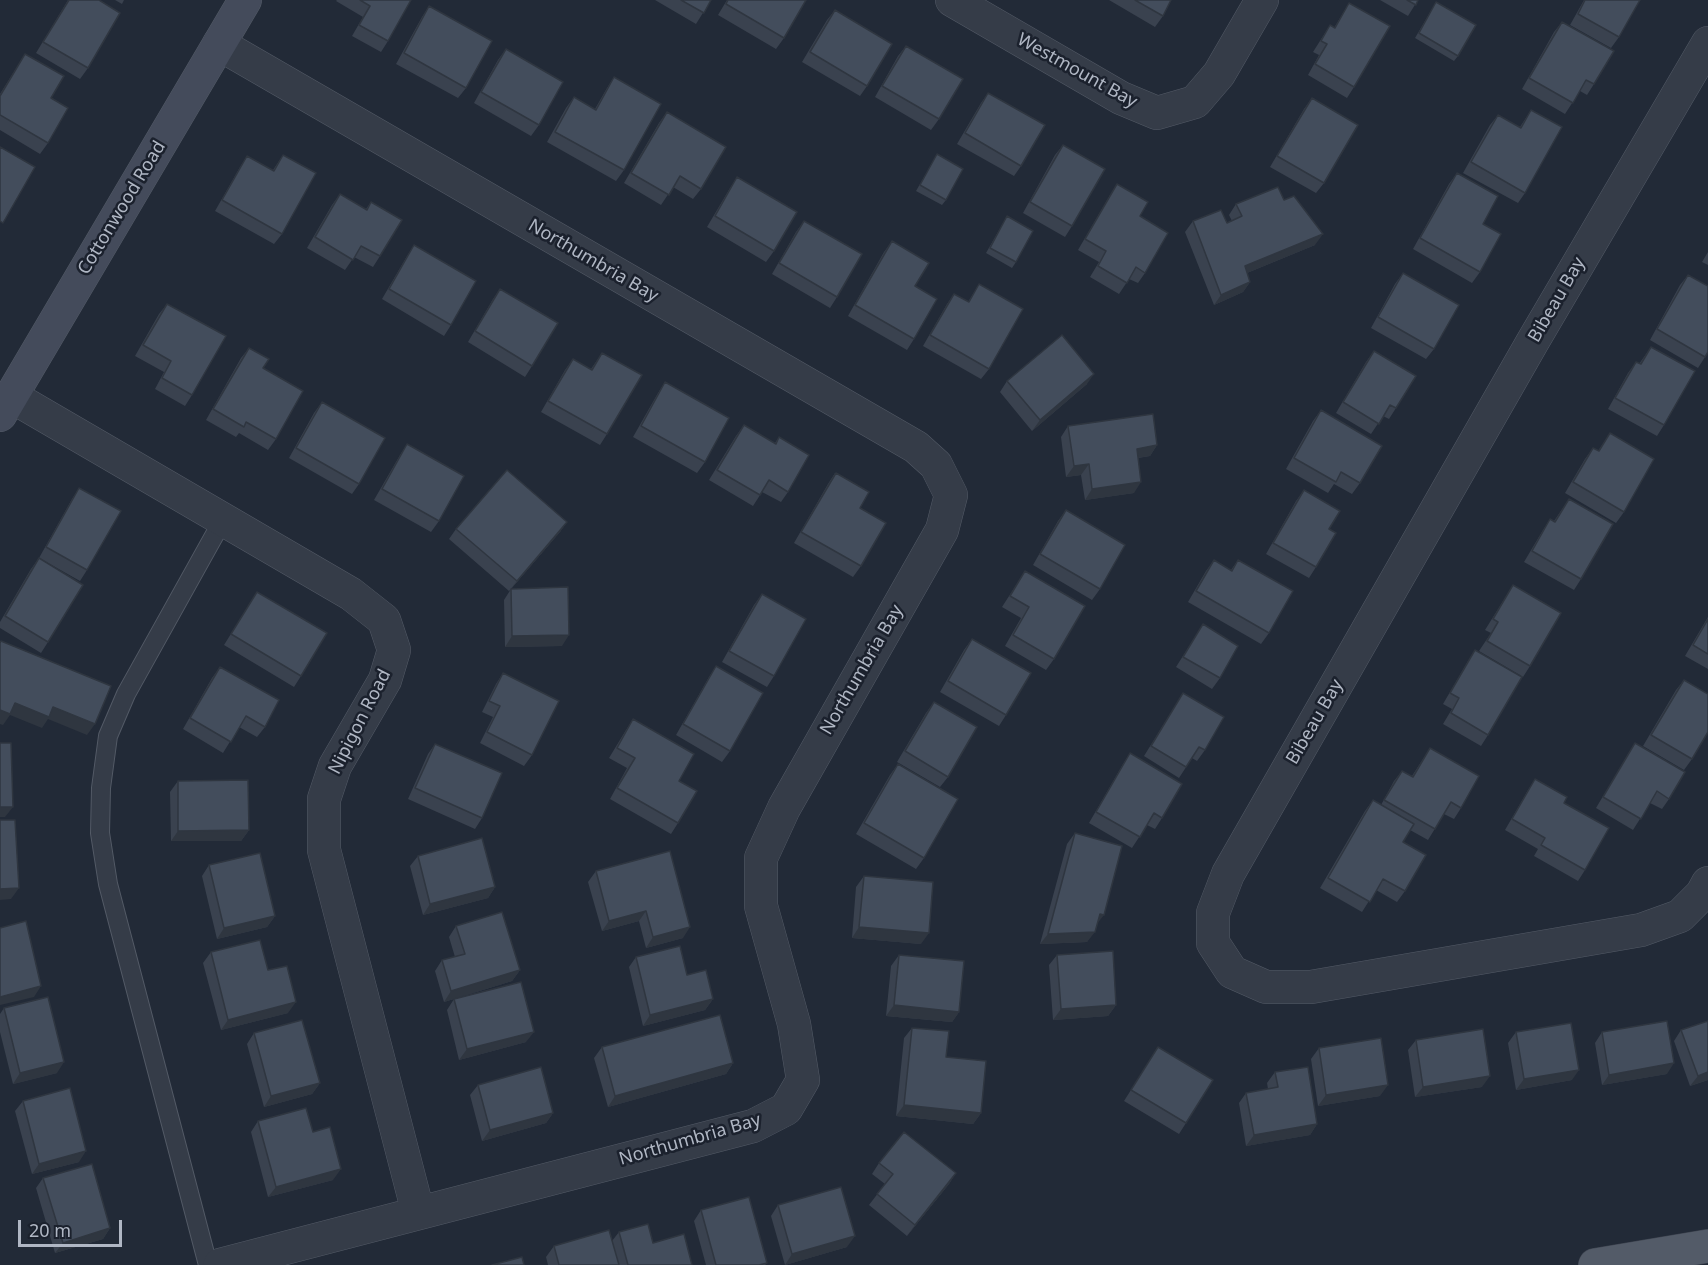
<!DOCTYPE html>
<style>
body{margin:0}
#map{position:relative;width:1708px;height:1265px;overflow:hidden;background:#222a37;font-family:"Noto Sans",sans-serif}
canvas{display:block}
.scale{position:absolute;left:18px;top:1220px;width:104px;height:27px;box-sizing:border-box;border:3px solid #b0b7c4;border-top:0;padding-left:8px;font-size:18px;line-height:21px;white-space:nowrap;color:#b0b7c4;-webkit-text-stroke:4px #1b212d;paint-order:stroke}
</style>
<div id="map">
<canvas width="1708" height="1265"></canvas>
<div class="scale">20 m</div>
</div>
<script>
const context = document.querySelector('canvas').getContext('2d');
context.lineJoin = 'round';
const poly = rows => new Path2D(rows.map(r => 'M' + r).join(''));
function trace(path, color, width, dash) { context.strokeStyle = color; context.lineWidth = width; context.lineCap = dash ? 'butt' : 'round'; context.setLineDash(dash || []); context.stroke(path); }
function fillPath(path, color) { context.fillStyle = color; context.fill(path, 'evenodd'); }
function write(font, color, halo, rows, align = 'center') {
  context.font = font + ' "Noto Sans",sans-serif'; context.lineWidth = 5; context.setLineDash([]); context.textBaseline = 'middle'; context.strokeStyle = halo; context.fillStyle = color; for (const [text, x, y, turn = 0] of rows) {
    context.save(); context.translate(x, y); context.rotate((+turn || 0) * Math.PI / 180); context.textAlign = isNaN(turn) ? turn : align; if (halo) context.strokeText(text, 0, 0); context.fillText(text, 0, 0); context.restore();
  }
}
const lane = poly([
 [208,1265,108,884,100,833,101,788,108,736,126,694,224,518]
]);
const street = poly([
 [952,0,1121,98,1157,113,1195,102,1219,74,1262,0],
 [1708,43,1533,341,1228,874,1213,913,1213,943,1232,972,1266,987,1311,987,1641,930,1680,916,1702,894,1708,883],
 [219,44,916,447,936,465,951,495,942,530,784,808,761,858,761,906,794,1024,803,1080,786,1109,753,1126,220,1265],
 [11,396,351,594,384,620,394,650,385,680,335,766,324,799,324,850,418,1212]
]);
const secondary = poly([
 [0,415,245,0]
]);
const primary = poly([
 [1595,1265,1708,1246]
]);
trace(lane, '#535a66', 20);
trace(street, '#535a66', 34);
trace(secondary, '#535a66', 34);
trace(primary, '#3f4551', 34);
trace(lane, '#353c48', 18);
trace(street, '#353c48', 33);
trace(secondary, '#444b5b', 33);
trace(primary, '#535b68', 33);
fillPath(poly([
 [68,0,99,0,88,68,80,79,36,53],
 [115,0,124,0,122,4],
 [337,0,411,0,388,41,381,52,352,36,363,17,336,1],
 [655,0,711,0,696,24],
 [727,0,806,0,784,38,776,49,718,15],
 [1109,0,1171,0,1163,16,1155,27],
 [1380,0,1418,0,1408,16],
 [1584,0,1640,0,1619,37,1611,48,1570,25],
 [1436,2,1458,56,1454,61,1415,38],
 [1349,3,1354,87,1347,98,1308,75,1319,55,1313,52,1330,25,1334,28],
 [429,6,466,88,458,98,396,64,422,17],
 [835,10,867,86,860,96,802,62,827,20],
 [1562,22,1594,84,1587,95,1580,91,1565,114,1522,89,1554,32],
 [906,46,939,119,931,130,875,97,898,56],
 [506,49,539,125,531,136,474,103,498,60],
 [25,54,51,98,48,143,40,154,0,130,0,94],
 [614,77,624,170,616,181,547,142,566,108,574,97,595,109,607,88],
 [988,93,1021,166,1014,176,957,144,981,103],
 [1312,98,1324,183,1316,193,1270,167,1304,109],
 [1531,110,1525,193,1518,203,1463,173,1490,125,1498,115,1520,127],
 [667,112,701,189,693,199,673,187,661,205,624,183,659,123],
 [1063,145,1072,226,1065,237,1023,213,1055,155],
 [937,154,946,200,942,205,916,191],
 [283,155,282,234,274,244,215,211,240,167,247,156,273,170],
 [1457,173,1483,224,1480,272,1472,283,1413,249,1449,184],
 [737,177,774,251,766,262,707,227,730,188],
 [1117,184,1140,216,1145,273,1138,283,1129,279,1119,294,1090,277,1099,262,1078,250,1110,195],
 [340,194,366,209,371,202,380,256,373,267,354,257,345,270,307,248,332,205],
 [1284,200,1315,245,1247,273,1250,282,1243,292,1214,305,1185,232,1193,221,1227,223,1232,221,1229,215,1236,204],
 [1007,216,1016,262,1012,268,986,253],
 [804,221,837,297,830,308,772,274,796,232],
 [892,241,915,286,914,339,907,350,848,316,884,252],
 [414,245,451,325,444,336,382,299,407,256],
 [1708,252,1708,265,1702,262],
 [1403,273,1434,349,1426,359,1371,328,1395,284],
 [1688,275,1705,357,1698,368,1650,340,1680,285],
 [979,284,989,369,981,379,923,346,947,304,954,294,968,302],
 [500,289,532,366,525,377,468,342,493,299],
 [167,304,192,395,185,406,155,389,164,372,135,356,159,314],
 [1651,347,1664,425,1657,436,1608,409,1628,373,1636,362,1639,364],
 [249,348,263,368,276,439,268,450,239,433,236,437,206,420,241,358],
 [1374,351,1396,408,1389,419,1383,416,1371,434,1336,413,1366,362],
 [602,353,607,434,600,445,541,412,565,370,573,359,591,369],
 [1007,381,1087,384,1032,431,1000,392],
 [665,382,705,462,697,473,633,437,658,393],
 [322,402,359,484,352,494,289,458,314,413],
 [1321,410,1360,483,1352,494,1334,484,1328,493,1286,469,1313,421],
 [744,425,775,443,779,437,788,492,781,502,762,492,753,506,709,480,736,436],
 [1068,426,1157,445,1150,456,1138,458,1134,493,1085,500,1081,475,1066,477,1061,437],
 [1610,433,1624,512,1616,523,1565,493,1585,459,1593,448,1598,451],
 [407,444,439,521,431,532,374,500,400,455],
 [835,473,860,508,861,566,853,577,794,543,828,484],
 [79,488,87,570,80,581,39,558,72,499],
 [1304,490,1329,529,1316,567,1309,578,1266,554,1296,501],
 [1569,499,1581,579,1574,590,1524,562,1543,530,1550,519,1554,521],
 [1066,510,1100,589,1092,600,1033,565,1058,521],
 [567,522,560,532,511,589,562,646,505,647,504,600,511,589,509,591,449,539,456,529],
 [39,558,48,642,41,653,0,628,0,622,31,569],
 [1214,560,1231,570,1238,560,1269,633,1261,644,1188,602,1206,571],
 [1025,571,1054,659,1046,670,1005,646,1021,618,1002,607],
 [1513,585,1530,666,1523,677,1479,651,1491,633,1485,630],
 [257,592,301,676,294,687,224,645],
 [762,594,774,676,767,687,722,662,754,605],
 [1708,617,1708,669,1685,656],
 [1203,624,1220,678,1212,689,1176,667],
 [972,639,1006,715,999,726,940,692,964,650],
 [1475,650,1488,735,1481,746,1443,724,1452,709,1443,704,1468,661],
 [716,666,730,751,722,762,676,735,709,677],
 [220,667,265,727,257,737,239,727,223,753,183,729,212,678],
 [503,673,532,755,524,766,480,743,493,717,482,712,496,684],
 [1684,680,1692,759,1684,770,1643,746,1676,690],
 [1183,693,1205,750,1197,761,1192,758,1179,778,1144,756],
 [934,702,948,777,940,787,897,762,926,713],
 [633,719,678,823,671,834,610,799,627,768,609,758,626,730],
 [1635,743,1669,799,1662,809,1650,803,1633,830,1596,808,1628,754],
 [435,744,482,818,475,829,408,799,428,754],
 [1430,748,1461,808,1454,819,1444,814,1428,840,1410,830,1403,842,1405,891,1397,902,1376,890,1362,912,1320,888,1365,811,1373,800,1381,805,1394,781,1402,771,1412,776],
 [1130,753,1162,818,1155,829,1147,825,1132,848,1089,823,1123,764],
 [898,764,924,858,916,869,856,834,890,775],
 [1535,779,1564,803,1585,870,1578,881,1534,856,1538,849,1505,830,1528,790],
 [178,781,249,830,241,841,171,841,170,792],
 [1075,833,1096,925,1087,942,1040,944,1067,844],
 [418,856,495,887,488,898,423,915,410,866],
 [209,865,275,916,267,927,217,939,202,876],
 [596,871,683,938,646,948,639,921,602,931,588,882],
 [864,876,921,944,852,938,856,887],
 [456,926,520,970,512,981,444,1002,435,971,442,960,455,957,449,937],
 [211,952,288,1013,221,1030,203,963],
 [899,955,959,1012,952,1022,886,1016,891,966],
 [1057,955,1116,1005,1108,1016,1053,1020,1049,965],
 [636,957,687,975,713,999,705,1010,643,1026,629,967],
 [454,999,526,1042,459,1060,447,1010],
 [4,1008,57,1073,13,1084,0,1032,0,1014],
 [1708,1021,1708,1080,1690,1086,1674,1041,1681,1030],
 [912,1028,946,1057,981,1113,973,1124,896,1116,904,1038],
 [1516,1032,1572,1080,1516,1090,1508,1043],
 [1602,1032,1667,1074,1602,1085,1595,1043],
 [254,1033,320,1083,312,1094,264,1107,247,1044],
 [1416,1040,1482,1087,1415,1097,1408,1050],
 [602,1047,733,1063,726,1074,608,1107,594,1058],
 [1158,1047,1186,1123,1179,1134,1124,1101],
 [1319,1048,1380,1096,1318,1106,1311,1059],
 [1275,1072,1317,1124,1310,1135,1246,1146,1239,1103,1246,1093,1268,1089,1267,1083],
 [478,1085,553,1113,546,1123,482,1141,470,1095],
 [23,1101,79,1162,32,1174,15,1111],
 [258,1121,313,1132,333,1180,268,1197,251,1132],
 [879,1163,956,1173,949,1184,907,1236,869,1205,885,1184,872,1174],
 [43,1178,110,1228,103,1239,55,1253,36,1188],
 [778,1205,847,1247,785,1265,771,1216],
 [701,1210,767,1263,765,1265,706,1265,694,1221],
 [619,1232,653,1243,692,1265,548,1265,546,1257,554,1246,612,1241]
]), '#3a424f');
fillPath(poly([
 [1323,234,1315,245,1237,277,1245,266],
 [1250,282,1243,292,1214,305,1221,295],
 [1094,374,1087,384,1032,431,1040,420],
 [1157,445,1150,456,1129,459,1137,449],
 [1089,464,1081,475,1066,477,1074,466],
 [1141,482,1134,493,1085,500,1092,489],
 [567,522,560,532,509,591,517,581],
 [569,635,562,646,505,647,512,636],
 [15,703,53,707,95,724,87,735,48,719,42,728,10,715,3,725,0,724,0,710],
 [0,807,13,807,5,817,0,817],
 [249,830,241,841,171,841,178,831],
 [495,887,488,898,423,915,430,904],
 [19,888,11,899,0,900,0,889],
 [646,911,639,921,602,931,609,921],
 [1100,914,1104,915,1096,925],
 [275,916,267,927,217,939,224,928],
 [690,927,683,938,646,948,653,937],
 [859,927,929,933,921,944,852,938],
 [1095,932,1087,942,1040,944,1048,934],
 [520,970,512,981,444,1002,451,991],
 [41,986,34,997,0,1005,0,997],
 [713,999,705,1010,643,1026,650,1015],
 [296,1002,288,1013,221,1030,228,1020],
 [894,1005,959,1012,952,1022,886,1016],
 [1116,1005,1108,1016,1053,1020,1061,1009],
 [534,1032,526,1042,459,1060,467,1049],
 [64,1062,57,1073,13,1084,20,1073],
 [733,1063,726,1074,608,1107,615,1096],
 [1674,1063,1667,1074,1602,1085,1609,1075],
 [1579,1070,1572,1080,1516,1090,1524,1079],
 [1708,1072,1708,1080,1690,1086,1698,1076],
 [1490,1076,1482,1087,1415,1097,1423,1087],
 [320,1083,312,1094,264,1107,271,1096],
 [1388,1085,1380,1096,1318,1106,1326,1095],
 [904,1105,981,1113,973,1124,896,1116],
 [553,1113,546,1123,482,1141,490,1130],
 [1317,1124,1310,1135,1246,1146,1254,1135],
 [86,1151,79,1162,32,1174,39,1164],
 [341,1169,333,1180,268,1197,276,1187],
 [956,1173,949,1184,907,1236,915,1225],
 [110,1228,103,1239,55,1253,63,1243],
 [855,1236,847,1247,785,1265,792,1254]
]), '#2f3640');
const building = poly([
 [69,0,99,0,120,13,88,68,43,42,69,0],
 [360,0,411,0,388,41,359,25,370,6,360,0],
 [681,0,711,0,704,13,681,0],
 [728,0,806,0,784,38,726,4,728,0],
 [1135,0,1171,0,1163,16,1135,0],
 [1407,0,1418,0,1416,5,1407,0],
 [1585,0,1640,0,1619,37,1578,14,1585,0],
 [1436,2,1476,25,1458,56,1419,33,1436,2],
 [1349,3,1390,26,1354,87,1315,64,1327,44,1321,41,1330,25,1335,28,1349,3],
 [429,6,492,41,466,88,404,53,429,6],
 [835,10,892,44,867,86,810,52,835,10],
 [1562,22,1614,51,1594,84,1586,80,1573,103,1529,78,1562,22],
 [906,46,963,79,939,119,882,86,906,46],
 [506,49,563,82,539,125,481,92,506,49],
 [25,54,64,76,51,98,68,108,48,143,0,115,0,96,25,54],
 [614,77,661,104,624,170,555,132,574,97,596,110,614,77],
 [988,93,1045,125,1021,166,965,133,988,93],
 [1312,98,1358,125,1324,183,1277,156,1312,98],
 [1531,110,1562,127,1525,193,1471,162,1498,115,1521,128,1531,110],
 [667,112,726,147,701,189,680,176,669,195,631,173,667,112],
 [1063,145,1105,169,1072,226,1030,202,1063,145],
 [0,147,35,167,3,223,0,221,0,147],
 [937,154,963,169,946,200,920,185,937,154],
 [283,155,316,173,282,234,222,200,247,156,274,171,283,155],
 [1457,173,1498,196,1483,224,1501,234,1480,272,1420,238,1457,173],
 [737,177,797,212,774,251,715,216,737,177],
 [1117,184,1148,202,1140,216,1168,233,1145,273,1136,267,1127,283,1098,266,1106,251,1085,239,1117,184],
 [1278,187,1284,200,1294,196,1323,234,1245,266,1250,282,1221,295,1193,221,1221,210,1227,223,1242,216,1236,204,1278,187],
 [340,194,367,210,371,202,402,220,380,256,361,246,353,260,315,237,340,194],
 [1007,216,1033,231,1016,262,990,248,1007,216],
 [804,221,862,254,837,297,779,263,804,221],
 [892,241,929,263,915,286,937,299,914,339,855,305,892,241],
 [414,245,476,281,451,325,389,289,414,245],
 [1403,273,1459,305,1434,349,1378,317,1403,273],
 [1688,275,1708,286,1708,352,1705,357,1657,329,1688,275],
 [979,284,1023,309,989,369,930,335,954,294,969,302,979,284],
 [500,289,558,323,532,366,475,331,500,289],
 [167,304,226,336,192,395,162,378,171,361,143,345,167,304],
 [1062,335,1094,374,1040,420,1007,381,1062,335],
 [1651,347,1695,371,1664,425,1615,398,1636,362,1641,364,1651,347],
 [249,348,269,359,263,368,303,391,276,439,246,422,244,427,213,409,249,348],
 [1374,351,1416,376,1396,408,1390,405,1379,424,1343,402,1374,351],
 [602,353,642,375,607,434,548,401,573,359,592,370,602,353],
 [665,382,729,418,705,462,641,426,665,382],
 [322,402,385,438,359,484,296,448,322,402],
 [1321,410,1382,446,1360,483,1341,472,1336,482,1294,458,1321,410],
 [1153,414,1157,445,1137,449,1141,482,1092,489,1089,464,1074,466,1068,426,1153,414],
 [744,425,776,444,779,437,809,455,788,492,769,480,760,495,717,470,744,425],
 [1610,433,1654,459,1624,512,1573,482,1593,448,1599,451,1610,433],
 [407,444,464,476,439,521,382,489,407,444],
 [507,470,567,522,517,581,456,529,507,470],
 [836,473,869,492,860,508,886,523,861,566,801,532,836,473],
 [79,488,121,511,87,570,46,547,79,488],
 [1304,490,1340,511,1329,529,1336,533,1316,567,1273,543,1304,490],
 [1569,499,1613,524,1581,579,1532,551,1550,519,1555,522,1569,499],
 [1066,510,1125,545,1100,589,1040,554,1066,510],
 [39,558,83,585,48,642,5,616,39,558],
 [1214,560,1232,571,1238,560,1293,591,1269,633,1196,591,1214,560],
 [1025,571,1085,606,1054,659,1013,635,1029,607,1010,596,1025,571],
 [1513,585,1561,613,1530,666,1487,641,1498,622,1493,619,1513,585],
 [568,587,569,635,512,636,511,589,568,587],
 [257,592,327,633,301,676,231,634,257,592],
 [762,594,806,619,774,676,729,651,762,594],
 [1708,619,1708,654,1693,645,1708,619],
 [1203,624,1238,646,1220,678,1183,657,1203,624],
 [972,639,1031,673,1006,715,948,681,972,639],
 [1,641,111,686,95,724,53,707,49,717,15,703,10,714,0,710,0,643,1,641],
 [1475,650,1522,677,1488,735,1451,713,1459,698,1450,693,1475,650],
 [716,666,763,693,730,751,683,724,716,666],
 [220,667,279,700,265,727,246,716,231,742,190,718,220,667],
 [503,673,559,701,532,755,487,732,500,706,489,701,503,673],
 [1684,680,1708,694,1708,732,1692,759,1651,735,1684,680],
 [1183,693,1224,717,1205,750,1199,747,1186,767,1151,746,1183,693],
 [934,702,977,727,948,777,905,751,934,702],
 [633,719,694,754,679,781,697,791,678,823,617,788,635,758,617,748,633,719],
 [0,743,11,743,13,807,0,807,0,743],
 [1635,743,1685,772,1669,799,1657,791,1641,819,1603,797,1635,743],
 [435,744,502,773,482,818,415,788,435,744],
 [1430,748,1479,776,1461,808,1451,802,1435,829,1384,800,1402,771,1413,777,1430,748],
 [1130,753,1182,784,1162,818,1154,813,1140,837,1096,812,1130,753],
 [898,764,958,799,924,858,864,823,898,764],
 [1535,779,1567,797,1564,803,1609,828,1585,870,1541,845,1545,838,1512,819,1535,779],
 [248,780,249,830,178,831,178,781,248,780],
 [1373,800,1414,824,1403,842,1426,855,1405,891,1383,879,1370,902,1328,878,1373,800],
 [0,820,15,820,19,888,0,889,0,820],
 [1075,833,1122,846,1104,915,1100,914,1095,932,1048,934,1075,833],
 [482,838,495,887,430,904,418,856,482,838],
 [670,851,690,927,653,937,646,911,609,921,596,871,670,851],
 [260,853,275,916,224,928,209,865,260,853],
 [864,876,933,882,929,933,859,927,864,876],
 [502,912,520,970,451,991,442,960,465,954,456,926,502,912],
 [26,921,41,986,0,997,0,928,26,921],
 [260,940,268,970,287,966,296,1002,228,1020,211,952,260,940],
 [680,946,687,975,706,970,713,999,650,1015,636,957,680,946],
 [1113,951,1116,1005,1061,1009,1057,955,1113,951],
 [899,955,964,961,959,1012,894,1005,899,955],
 [521,982,534,1032,467,1049,454,999,521,982],
 [48,997,64,1062,20,1073,4,1008,48,997],
 [720,1015,733,1063,615,1096,602,1047,720,1015],
 [302,1020,320,1083,271,1096,254,1033,302,1020],
 [1667,1021,1674,1063,1609,1075,1602,1032,1667,1021],
 [1708,1021,1708,1072,1698,1076,1681,1030,1708,1021],
 [1571,1023,1579,1070,1524,1079,1516,1032,1571,1023],
 [912,1028,949,1031,946,1057,986,1061,981,1113,904,1105,912,1028],
 [1483,1029,1490,1076,1423,1087,1416,1040,1483,1029],
 [1381,1038,1388,1085,1326,1095,1319,1048,1381,1038],
 [1158,1047,1213,1080,1186,1123,1131,1090,1158,1047],
 [541,1067,553,1113,490,1130,478,1085,541,1067],
 [1308,1067,1317,1124,1254,1135,1246,1093,1278,1087,1275,1072,1308,1067],
 [70,1088,86,1151,39,1164,23,1101,70,1088],
 [306,1108,313,1132,330,1127,341,1169,276,1187,258,1121,306,1108],
 [904,1132,956,1173,915,1225,877,1194,893,1174,879,1163,904,1132],
 [92,1164,110,1228,63,1243,43,1178,92,1164],
 [841,1187,855,1236,792,1254,778,1205,841,1187],
 [749,1197,767,1263,759,1265,716,1265,701,1210,749,1197],
 [648,1224,653,1243,684,1234,692,1265,628,1265,619,1232,648,1224],
 [609,1230,619,1265,559,1265,554,1246,609,1230],
 [522,1257,524,1265,492,1265,522,1257]
]);
fillPath(building, '#434d5c');
trace(building, '#2f3640', 1.5);
write('18px', '#b0b7c4', '#1b212d', [
 ["Westmount Bay",1077,71,29],
 ["Cottonwood Road",122,208,-59],
 ["Northumbria Bay",593,261,30],
 ["Bibeau Bay",1557,300,-60],
 ["Northumbria Bay",862,670,-60],
 ["Nipigon Road",360,722,-63],
 ["Bibeau Bay",1315,722,-60],
 ["Northumbria Bay",690,1140,-16]
]);
</script>
